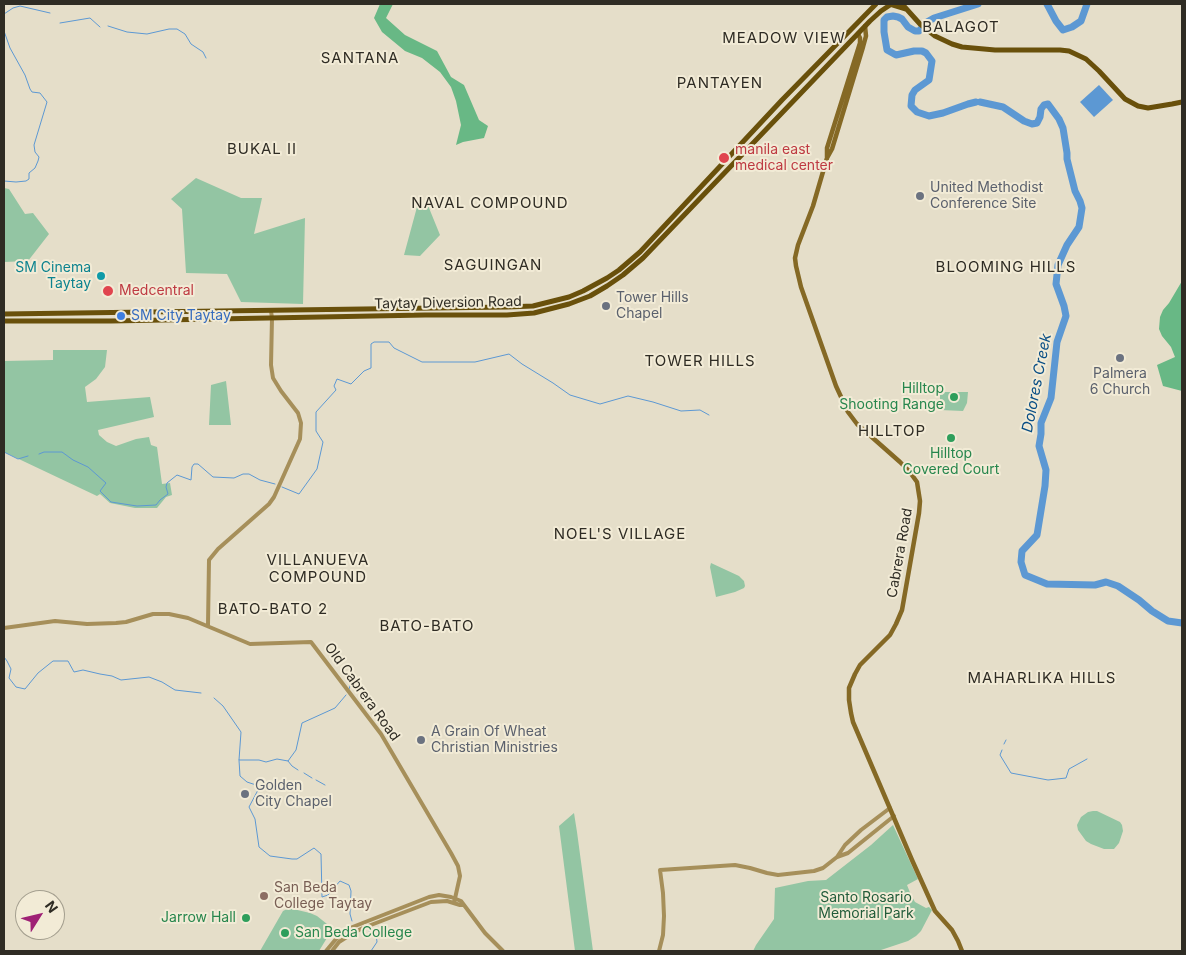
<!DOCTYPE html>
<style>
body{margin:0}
#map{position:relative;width:1186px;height:955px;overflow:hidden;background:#e5dec9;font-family:Inter,sans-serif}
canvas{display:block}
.frame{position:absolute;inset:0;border:5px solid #2f2c24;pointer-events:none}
.north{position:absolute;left:15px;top:890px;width:50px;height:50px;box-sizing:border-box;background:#f2ebd6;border:1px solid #a49f8f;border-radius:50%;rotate:54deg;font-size:14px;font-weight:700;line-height:20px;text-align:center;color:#2f2c24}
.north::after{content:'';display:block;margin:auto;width:18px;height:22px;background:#9f2175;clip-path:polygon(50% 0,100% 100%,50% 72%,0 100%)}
</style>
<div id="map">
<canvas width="1186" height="955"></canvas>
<div class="frame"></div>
<div class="north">N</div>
</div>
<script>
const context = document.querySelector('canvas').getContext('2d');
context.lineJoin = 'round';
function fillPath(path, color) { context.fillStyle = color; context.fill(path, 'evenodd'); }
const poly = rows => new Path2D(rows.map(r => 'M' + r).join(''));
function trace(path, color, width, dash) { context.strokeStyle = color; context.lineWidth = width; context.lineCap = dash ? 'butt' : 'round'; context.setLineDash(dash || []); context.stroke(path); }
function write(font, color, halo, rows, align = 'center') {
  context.font = font + ' Inter,sans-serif'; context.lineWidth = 4; context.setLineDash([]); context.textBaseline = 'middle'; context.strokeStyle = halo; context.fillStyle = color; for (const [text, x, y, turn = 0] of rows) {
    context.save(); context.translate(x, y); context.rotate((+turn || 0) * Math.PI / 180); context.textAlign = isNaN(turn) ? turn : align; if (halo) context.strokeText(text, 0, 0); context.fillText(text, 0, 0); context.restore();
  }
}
fillPath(poly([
 [196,178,241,198,262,198,254,234,305,218,303,304,241,302,227,274,186,273,182,209,171,199],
 [4,188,9,189,25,214,33,213,49,234,28,261,4,262],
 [427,203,440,235,420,256,404,255,417,207],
 [53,350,107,350,105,367,96,379,85,387,87,402,150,397,154,417,98,430,99,435,107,442,116,446,136,439,149,437,151,445,157,447,162,484,170,483,172,495,166,497,157,508,135,508,110,503,100,494,97,496,4,452,4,361,53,360],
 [226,381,231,425,209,425,211,385],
 [940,392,968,392,967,403,963,411,940,410],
 [711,563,739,576,744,581,745,586,744,588,735,592,716,597,710,567],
 [1093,811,1097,811,1120,822,1122,825,1123,831,1119,843,1114,849,1104,849,1091,844,1086,841,1078,830,1077,825,1081,817,1088,812],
 [574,813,577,832,593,951,575,951,559,826],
 [893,825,918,879,907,885,911,895,915,902,926,908,929,907,932,910,921,931,916,936,908,941,878,951,753,951,756,945,774,919,775,888,808,881,826,880,871,845],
 [289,908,310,913,317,916,327,924,330,933,319,951,260,951,283,911]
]), '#93c5a3');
fillPath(poly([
 [380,4,393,4,386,18,405,35,437,51,451,77,464,85,479,120,488,126,484,138,463,142,456,145,461,125,456,101,451,87,440,72,422,58,405,51,382,32,374,18],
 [1182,281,1182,391,1163,386,1157,365,1175,357,1171,347,1162,336,1159,329,1160,317,1163,310,1169,303]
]), '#68b885');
fillPath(poly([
 [1099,85,1113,100,1094,117,1080,102]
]), '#5c98d3');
trace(poly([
 [4,14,13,8,20,6,50,13],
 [60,23,90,18,100,27],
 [108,26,127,32,147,34,169,29,177,29,185,34,191,44,203,52,206,58],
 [4,31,10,48,25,75,30,89,32,92,40,93,47,102,34,145,35,152,39,157,38,161,35,168,29,173,29,179,26,181,16,182,4,181],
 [4,452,18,459,28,456],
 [39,454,44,452,62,452,73,460,88,467,106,483,100,491,111,502,137,506,156,505,160,500,168,494,166,487,167,483,177,475,191,480,192,467,194,464,198,464,213,477,234,478,243,474,249,474,260,480,275,484],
 [282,487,299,494,317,469,323,442,316,431,316,412,336,390,334,386,337,379,351,384,364,371,371,368,371,344,374,342,389,342,394,348,422,362,475,362,509,354,522,364,553,383,570,395,600,404,628,396,653,402,681,411,700,410,709,415],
 [4,657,7,661,11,669,9,678,16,687,25,689,38,673,53,661,68,661,74,672,83,670,100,674,112,676,121,680,149,677,162,682,175,690,201,693],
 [349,689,351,683],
 [214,698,223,706,241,732,239,760,259,760,266,762,277,759,288,761,296,750,302,723,335,708,346,695],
 [1004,744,1006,740],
 [1002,750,1000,755,1011,773,1048,780,1066,778,1069,769,1087,759],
 [239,760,240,776,247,782,256,785,258,790,249,807,255,819,259,847,270,856,292,859,297,859,314,848,321,854,322,897,328,895,340,881,349,885,351,891,350,914,352,921],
 [288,761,292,766,298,770],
 [304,773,312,778],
 [316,780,325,785],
 [369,931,376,934,377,942,371,951]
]), '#5c98d3', 1);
trace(poly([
 [1047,4,1056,21,1063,30,1072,27,1081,21,1087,4],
 [976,102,968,104,943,113,929,116,917,112,911,106,912,95,915,90,929,80,932,61,926,53,922,51,914,51,896,55,887,50,884,32,884,20,887,17,893,16,898,17,902,19,908,27,915,31,919,31,927,22,934,18,978,4],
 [980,102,1003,107,1024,121,1032,124,1037,123,1040,117,1041,109,1044,105,1048,104,1059,119,1063,128,1067,153,1067,159,1075,191,1080,201,1082,208,1079,227,1067,245,1058,265,1056,284,1064,306,1066,316,1057,342,1051,398,1041,423,1041,434,1039,446,1046,470,1045,486,1037,535,1022,551,1021,562,1025,575,1047,584,1095,585,1106,582,1118,586,1139,600,1152,611,1168,621,1182,623]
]), '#5c98d3', 7);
trace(poly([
 [208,625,209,560,218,549,269,504,274,497,300,439,301,423,298,413,281,391,273,378,271,365,272,318,271,311],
 [4,628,55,621,87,624,116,623,126,622,153,614,169,614,188,618,250,644,311,642,381,734,451,853,458,866,460,876,454,903],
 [837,857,845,845,861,830,890,808],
 [326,951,336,939,350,928,429,897,439,895,451,897,461,901,485,933,503,951],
 [332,951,339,942,353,933,363,928,431,902,447,901,460,905,463,905],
 [659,951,663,935,664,916,663,893,660,870,735,865,750,868,767,873,778,875,814,871,823,868,837,857,848,853,894,816]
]), '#a68f5a', 4);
trace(poly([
 [865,26,866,36,863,47,832,149,827,158,813,206,798,245,795,258,796,266,801,287,836,386,848,412,857,424,900,462,909,471,917,482,920,501,919,513,902,610,896,624,890,635,860,665,855,674,849,688,849,700,851,713,853,722,912,860,935,911,952,930,958,941,962,951],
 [827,157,827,148,860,43,860,38,858,34]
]), '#856925', 4.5);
trace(poly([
 [902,4,920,24,935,36,952,44,962,47,995,50,1060,50,1069,51,1086,59,1099,71,1125,99,1138,106,1148,108,1172,104,1182,102],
 [893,5,906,9],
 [4,314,507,307,533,306,569,297,583,291,607,278,619,270,640,252,782,100,876,4],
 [4,321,111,321,425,315,507,315,534,313,569,304,590,296,607,286,623,275,643,258,870,21,881,11,890,5]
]), '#69500b', 5);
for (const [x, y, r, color] of [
 [724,158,6,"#e0444e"],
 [920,196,5,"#6b7280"],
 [101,276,5,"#0f9aa8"],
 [108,291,6,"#e0444e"],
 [606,306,5,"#6b7280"],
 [121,316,5,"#3f7fe0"],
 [1120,358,5,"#6b7280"],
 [954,397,5,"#2e9e5b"],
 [951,438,5,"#2e9e5b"],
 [421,740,5,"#6b7280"],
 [245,794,5,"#6b7280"],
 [264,896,5,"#8d6e63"],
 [246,918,5,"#2e9e5b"],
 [285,933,5,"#2e9e5b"]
]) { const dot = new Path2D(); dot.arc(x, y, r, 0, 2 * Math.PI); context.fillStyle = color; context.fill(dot); trace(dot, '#f2ebd6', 2); }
write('14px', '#be3a42', '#f2ebd6', [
 ["manila east",735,150],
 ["medical center",735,166],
 ["Medcentral",119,291]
], 'left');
write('14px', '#5b616d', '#f2ebd6', [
 ["United Methodist",930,188],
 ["Conference Site",930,204],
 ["Tower Hills",616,298],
 ["Chapel",616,314],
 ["Palmera",1120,374,"center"],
 ["6 Church",1120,390,"center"],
 ["A Grain Of Wheat",431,732],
 ["Christian Ministries",431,748],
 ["Golden",255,786],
 ["City Chapel",255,802]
], 'left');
write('14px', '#0d838f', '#f2ebd6', [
 ["SM Cinema",91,268],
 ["Taytay",91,284]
], 'right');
write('14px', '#2f2c24', '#f2ebd6', [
 ["Taytay Diversion Road",448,303,-1],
 ["Cabrera Road",900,553,-80],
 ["Old Cabrera Road",362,692,54]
]);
write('14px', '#366cbe', '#f2ebd6', [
 ["SM City Taytay",131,316]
], 'left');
write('14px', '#27864d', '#f2ebd6', [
 ["Hilltop",944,389],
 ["Shooting Range",944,405],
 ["Hilltop",951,454,"center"],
 ["Covered Court",951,470,"center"],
 ["Jarrow Hall",236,918],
 ["San Beda College",295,933,"left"]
], 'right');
write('14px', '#785e54', '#f2ebd6', [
 ["San Beda",274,888],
 ["College Taytay",274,904]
], 'left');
write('14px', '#215c3a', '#f2ebd6', [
 ["Santo Rosario",866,898],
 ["Memorial Park",866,914]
]);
context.letterSpacing = '1px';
write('15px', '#2f2c24', '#f2ebd6', [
 ["BALAGOT",961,27],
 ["MEADOW VIEW",784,38],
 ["SANTANA",360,58],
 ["PANTAYEN",720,83],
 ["BUKAL II",262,149],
 ["NAVAL COMPOUND",490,203],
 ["SAGUINGAN",493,265],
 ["BLOOMING HILLS",1006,267],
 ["TOWER HILLS",700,361],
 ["HILLTOP",892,431],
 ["NOEL'S VILLAGE",620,534],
 ["VILLANUEVA",318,560],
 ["COMPOUND",318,577],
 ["BATO-BATO 2",273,609],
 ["BATO-BATO",427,626],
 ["MAHARLIKA HILLS",1042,678]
]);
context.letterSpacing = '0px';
write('italic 15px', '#094e85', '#f2ebd6', [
 ["Dolores Creek",1037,383,-79]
]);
</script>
